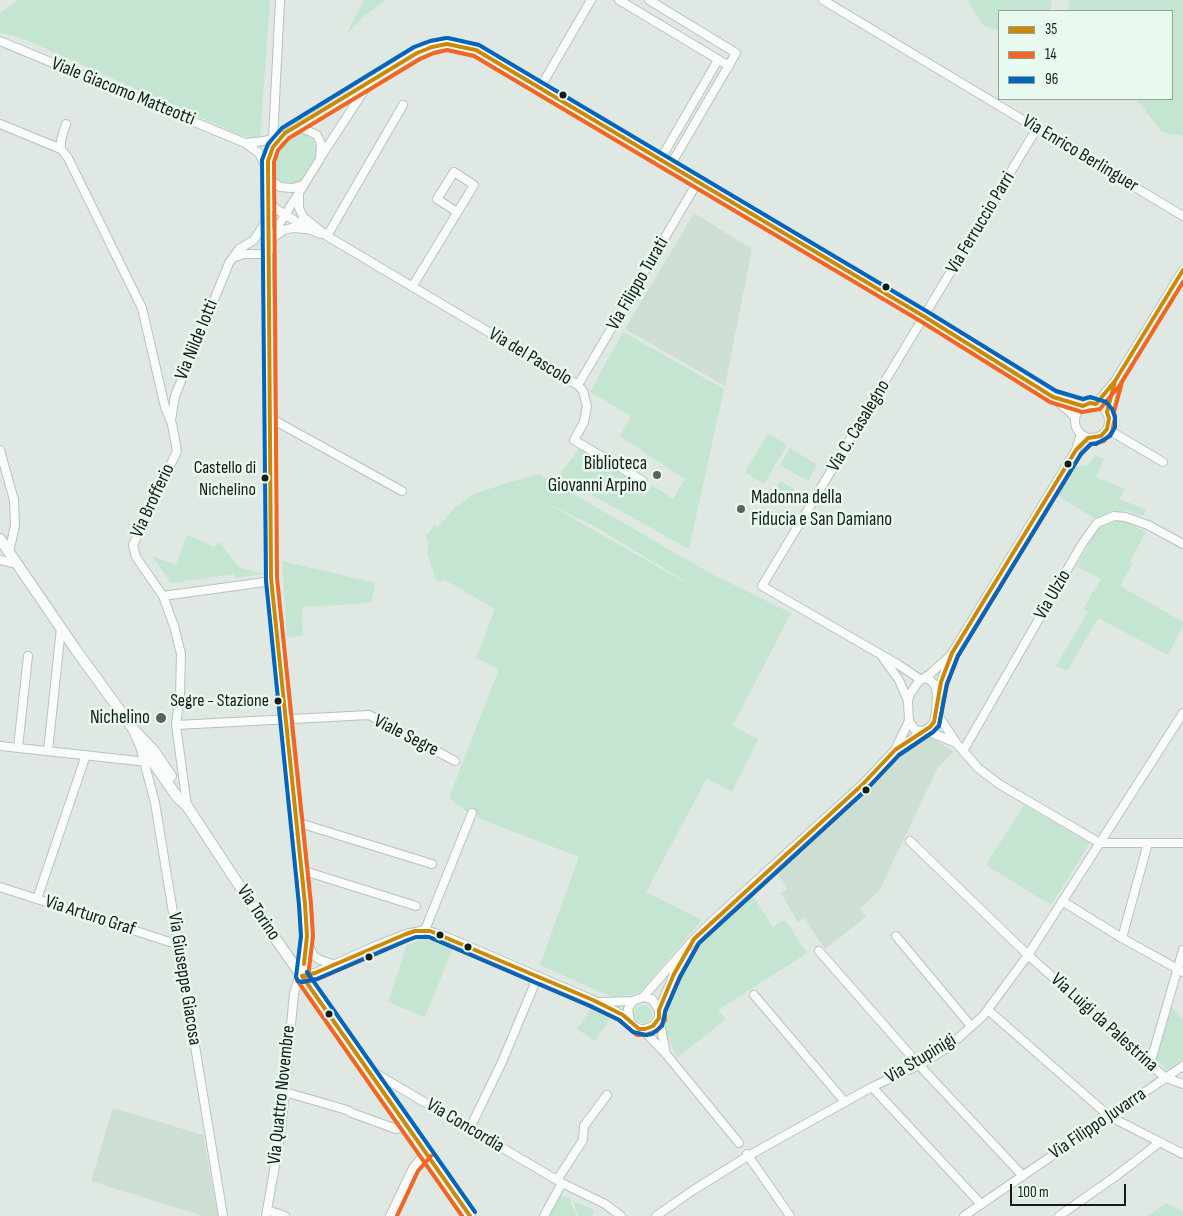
<!DOCTYPE html>
<style>
body{margin:0}
#map{position:relative;width:1183px;height:1216px;overflow:hidden;background:#dfe8e2;font-family:"Sofia Sans Condensed",sans-serif}
canvas{display:block}
.legend{position:absolute;left:998px;top:10px;width:175px;height:90px;box-sizing:border-box;background:#e8f9ee;border:1px solid #94a199;margin:0;padding:6px 9px;list-style:none;font-size:15px;color:#161c19}
.legend li{display:flex;align-items:center;gap:10px;height:25px}
.legend b{width:25px;border:1px solid #94a199}
.scale{position:absolute;left:1010px;top:1184px;width:116px;height:22px;box-sizing:border-box;border:2px solid #161c19;border-top:0;padding-left:6px;font-size:15px;line-height:18px;white-space:nowrap;color:#161c19;-webkit-text-stroke:4px #e8f9ee;paint-order:stroke}
</style>
<div id="map">
<canvas width="1183" height="1216"></canvas>
<ul class="legend">
<li><b style="height:6px;background:#ca8a05"></b>35</li>
<li><b style="height:6px;background:#f26522"></b>14</li>
<li><b style="height:6px;background:#0065bd"></b>96</li>
</ul>
<div class="scale">100 m</div>
</div>
<script>
const context = document.querySelector('canvas').getContext('2d');
context.lineJoin = 'round';
function fillPath(path, color) { context.fillStyle = color; context.fill(path, 'evenodd'); }
const poly = rows => new Path2D(rows.map(r => 'M' + r).join(''));
function trace(path, color, width, dash) { context.strokeStyle = color; context.lineWidth = width; context.lineCap = dash ? 'butt' : 'round'; context.setLineDash(dash || []); context.stroke(path); }
function write(font, color, halo, rows, align = 'center') {
  context.font = font + ' "Sofia Sans Condensed",sans-serif'; context.lineWidth = 5; context.setLineDash([]); context.textBaseline = 'middle'; context.strokeStyle = halo; context.fillStyle = color; for (const [text, x, y, turn = 0] of rows) {
    context.save(); context.translate(x, y); context.rotate((+turn || 0) * Math.PI / 180); context.textAlign = isNaN(turn) ? turn : align; if (halo) context.strokeText(text, 0, 0); context.fillText(text, 0, 0); context.restore();
  }
}
fillPath(poly([
 [694,213,752,249,725,386,625,329],
 [928,735,954,752,938,767,879,891,860,909,866,917,825,949,804,918,798,922,781,893,787,889,777,873,856,801,896,757],
 [113,1108,203,1135,218,1216,203,1216,91,1181]
]), '#cdded3');
fillPath(poly([
 [18,0,270,0,260,138,240,135,22,38,0,33,0,13],
 [364,0,385,0,363,17,346,35],
 [967,0,1052,0,1050,11,999,11,999,30,984,26],
 [1070,0,1183,0,1183,136,1162,132,1136,99,1172,99,1172,11,1068,11],
 [303,133,313,140,318,153,301,182,286,187,271,176,273,152,280,141,291,134],
 [623,332,724,389,689,549,558,476,580,448,634,482,631,488,645,496,652,485,673,499,685,479,620,436,631,416,590,392],
 [768,433,787,445,764,484,745,472],
 [790,448,817,465,808,481,780,465],
 [1095,455,1104,459,1096,477,1125,489,1120,499,1146,510,1143,516,1127,511,1111,511,1096,519,1058,496,1075,467,1088,465],
 [539,474,708,572,791,613,733,725,758,740,732,792,707,778,646,892,702,920,641,991,633,994,616,997,600,992,540,965,579,857,481,819,468,813,449,798,499,669,476,658,495,609,452,584,443,580,441,582,436,580,427,552,429,541,427,541,427,535,435,525,438,527,455,507,474,494,513,481,515,482,514,481],
 [548,504,594,526,690,584,681,580],
 [780,481,799,492,793,502,774,491],
 [1122,520,1146,532,1130,561,1133,563,1120,586,1183,622,1183,626,1168,655,1098,618,1067,671,1056,666,1088,612,1083,609,1101,579,1076,566,1097,530,1106,524],
 [187,535,214,547,219,542,240,568,266,574,235,578,234,574,171,583,152,556,176,565],
 [282,561,375,583,371,603,302,607,303,636,287,637],
 [1024,805,1090,843,1051,905,986,865],
 [752,895,773,927,785,920,807,953,718,1010,726,1019,677,1058,663,1025,665,1013,680,975,699,943],
 [419,940,438,940,453,948,425,1017,388,1002,407,945],
 '634 1014a9 9 0 1 1 18 0a9 9 0 1 1-18 0Z',
 [1171,1006,1183,1020,1183,1059,1167,1070,1154,1058],
 [591,1009,610,1019,595,1041,577,1029],
 [558,1194,571,1199,571,1204,575,1212,576,1216,551,1216,549,1213],
 [573,1201,594,1210,593,1214,591,1216,578,1216],
 [1166,1203,1183,1212,1183,1216,1147,1216]
]), '#c4e5d1');
const minor = poly([
 [619,0,729,66],
 [649,0,736,53,670,166],
 [823,0,1183,216],
 [0,41,245,143,259,153,266,167],
 [540,88,591,0],
 [0,124,61,149],
 [66,124,61,140,61,149,68,158,142,308,165,407,172,424,177,451,133,545,136,557,163,596,174,626,181,654,180,694,176,725,187,806],
 [296,128,417,53,432,47,447,44,476,50,925,317,1053,397,1075,417],
 [273,139,280,0],
 [245,143,264,141,277,137],
 [322,155,369,83],
 [660,160,718,60],
 [268,178,280,187,293,188,303,185],
 [299,194,299,208,303,217,327,236,578,385,583,391,587,406,584,422,574,440,643,481],
 [268,200,276,209,310,230,321,234],
 [327,236,403,105],
 [274,237,284,230,292,228,305,229],
 [268,254,275,231,320,159,321,144,317,135,302,128,294,129,279,139,270,154,268,170,268,274,272,581,286,729,305,904,307,936,302,976],
 [233,258,243,254,268,254],
 [412,287,474,185,454,172,437,199,457,212],
 [578,385,697,183],
 [1056,398,1083,406],
 '1075 421a17 17 0 1 1 34 0a17 17 0 1 1-34 0Z',
 [1096,404,1115,381,1183,270],
 [1107,412,1114,385],
 [270,418,402,491],
 [171,420,175,396,229,263,239,249,254,240,267,220],
 [1107,429,1163,462],
 [0,450,14,500,15,525,9,553],
 [0,560,17,564],
 [163,596,272,581],
 [883,658,899,680,908,701],
 [921,680,899,665,762,586,1037,128],
 [938,695,941,682,952,653,1076,450,1081,434],
 [936,712,957,744,978,768,999,784,1100,843],
 [176,725,369,715,455,761],
 [925,730,956,743],
 [921,731,915,730,909,721,908,701,910,694,919,681,930,674,951,655],
 [0,746,148,762],
 [140,746,155,803,223,1216],
 [18,747,28,656],
 [896,748,909,721],
 [48,751,61,628],
 [963,751,1082,544,1097,523,1114,516,1125,517,1148,525,1183,544],
 [296,822,432,864],
 [910,841,1028,955,1161,1074,1166,1078,1183,1084],
 [1100,843,1183,843],
 [301,870,416,906],
 [0,887,179,945],
 [37,899,86,755],
 [1062,901,1122,938,1183,972],
 [425,930,472,813],
 [896,936,971,1026],
 [1122,938,1148,843],
 [308,943,313,955,320,960,333,964],
 [819,951,919,1065,1023,1176],
 [302,976,315,973,373,947,406,934,425,930,442,935,593,1000,623,1015,633,1025,646,1033,666,1054,739,1143],
 [754,995,845,1102],
 [643,997,694,939,721,913,862,785,895,750,930,727,934,722,936,712,937,692,934,684,930,680,925,678],
 [600,1002,633,1001],
 [659,1010,674,974,687,951],
 [988,1010,1109,1116,1183,1154],
 [659,1018,666,1054],
 [630,1022,628,1009,633,1001,643,997,652,999,659,1010,659,1018,653,1026,645,1029,640,1029],
 [1150,1064,1183,950],
 [368,1069,562,1183,605,1204,621,1216],
 [872,1087,981,1204],
 [285,1092,347,1110,352,1113,396,1129,403,1128,406,1126],
 [470,1128,502,1062,538,976],
 [747,1154,790,1216],
 [557,1180,583,1140,584,1126,607,1095],
 [267,1210,285,1216],
 [266,1216,281,1132,294,993,298,981,302,976],
 [390,1216,413,1168,426,1152],
 [544,1216,562,1183],
 [656,1216,692,1191,748,1156,872,1087,919,1065,947,1048,983,1016,1028,955,1183,713],
 [964,1216,1183,1066],
 [1059,1216,1116,1176,1160,1142]
]);
const major = poly([
 [0,539,76,650,134,730,154,751,171,776],
 [134,730,140,744,178,798,187,806,254,908,470,1216]
]);
trace(minor, '#bac2bd', 10);
trace(major, '#bac2bd', 12);
trace(minor, '#fafcfb', 8);
trace(major, '#fafcfb', 10);
trace(poly([
 [304,964,307,936,305,904,271,578,268,161,273,147,285,133,417,53,432,47,447,44,476,50,925,317,1053,397,1083,406,1090,403,1096,404,1115,381,1183,270],
 [302,976,315,973,406,934,415,931,430,931,593,1000,623,1015,639,1029,645,1029,653,1026,659,1018,659,1010,674,974,694,939,862,785,895,750,930,727,934,722,941,682,952,653,1076,450,1088,438,1101,436,1107,429,1109,418,1107,412,1115,381],
 [302,976,470,1216]
]), '#ca8a05', 4);
trace(poly([
 [308,977,313,936,311,904,277,578,274,162,278,150,289,138,420,59,434,53,447,50,474,56,922,322,1050,402,1082,412,1100,409,1120,385,1183,282],
 [297,980,462,1216],
 [303,982,318,979,408,940,416,937,429,937,590,1006,619,1020,637,1035,646,1035,657,1031,665,1020,665,1011,680,977,699,943,866,790,899,755,933,732,939,725,947,684,958,656,1081,454,1091,444,1104,441,1112,432,1115,418,1114,412,1122,382],
 [397,1216,418,1171,431,1156]
]), '#f26522', 4);
trace(poly([
 [446,38,430,41,414,47,282,128,268,144,262,160,266,581,299,905,301,936,296,977,298,981,302,982,317,979,408,940,416,937,429,937,590,1006,619,1020,633,1032,646,1035,652,1034,662,1026,665,1012,680,977,699,943,866,790,899,755,933,732,939,726,947,684,958,656,1081,454,1091,444,1096,444,1110,436,1115,427,1115,417,1112,409,1106,402,1090,397,1083,399,1056,391,928,312,479,45,448,38],
 [307,972,475,1212]
]), '#0065bd', 4);
for (const [x, y, r, color] of [
 [563,95,4.5,"#161c19"],
 [886,287,4.5,"#161c19"],
 [1068,464,4.5,"#161c19"],
 [657,475,5,"#5c635f"],
 [265,478,4.5,"#161c19"],
 [741,509,5,"#5c635f"],
 [278,701,4.5,"#161c19"],
 [161,718,6,"#5c635f"],
 [866,790,4.5,"#161c19"],
 [440,935,4.5,"#161c19"],
 [468,947,4.5,"#161c19"],
 [369,957,4.5,"#161c19"],
 [329,1014,4.5,"#161c19"]
]) { const dot = new Path2D(); dot.arc(x, y, r, 0, 2 * Math.PI); context.fillStyle = color; context.fill(dot); trace(dot, '#e8f9ee', 2); }
write('18px', '#161c19', '#e8f9ee', [
 ["Castello di",256,468],
 ["Nichelino",256,490],
 ["Segre - Stazione",269,701]
], 'right');
write('19px', '#161c19', '#e8f9ee', [
 ["Viale Giacomo Matteotti",123,92,22],
 ["Via Enrico Berlinguer",1080,154,31],
 ["Via Ferruccio Parri",981,223,-59],
 ["Via Filippo Turati",638,284,-60],
 ["Via Nilde Iotti",197,340,-68],
 ["Via del Pascolo",530,357,31],
 ["Via C. Casalegno",859,426,-59],
 ["Via Brofferio",153,501,-65],
 ["Via Ulzio",1053,595,-60],
 ["Viale Segre",406,736,27],
 ["Via Torino",258,913,56],
 ["Via Arturo Graf",90,916,18],
 ["Via Giuseppe Giacosa",184,979,81],
 ["Via Luigi da Palestrina",1104,1023,42],
 ["Via Stupinigi",921,1059,-31],
 ["Via Quattro Novembre",282,1095,-84],
 ["Via Filippo Juvarra",1098,1124,-34],
 ["Via Concordia",465,1126,31]
]);
write('19px', '#161c19', '#e8f9ee', [
 ["Biblioteca",647,464],
 ["Giovanni Arpino",647,486],
 ["Madonna della",751,498,"left"],
 ["Fiducia e San Damiano",751,520,"left"],
 ["Nichelino",150,718]
], 'right');
</script>
